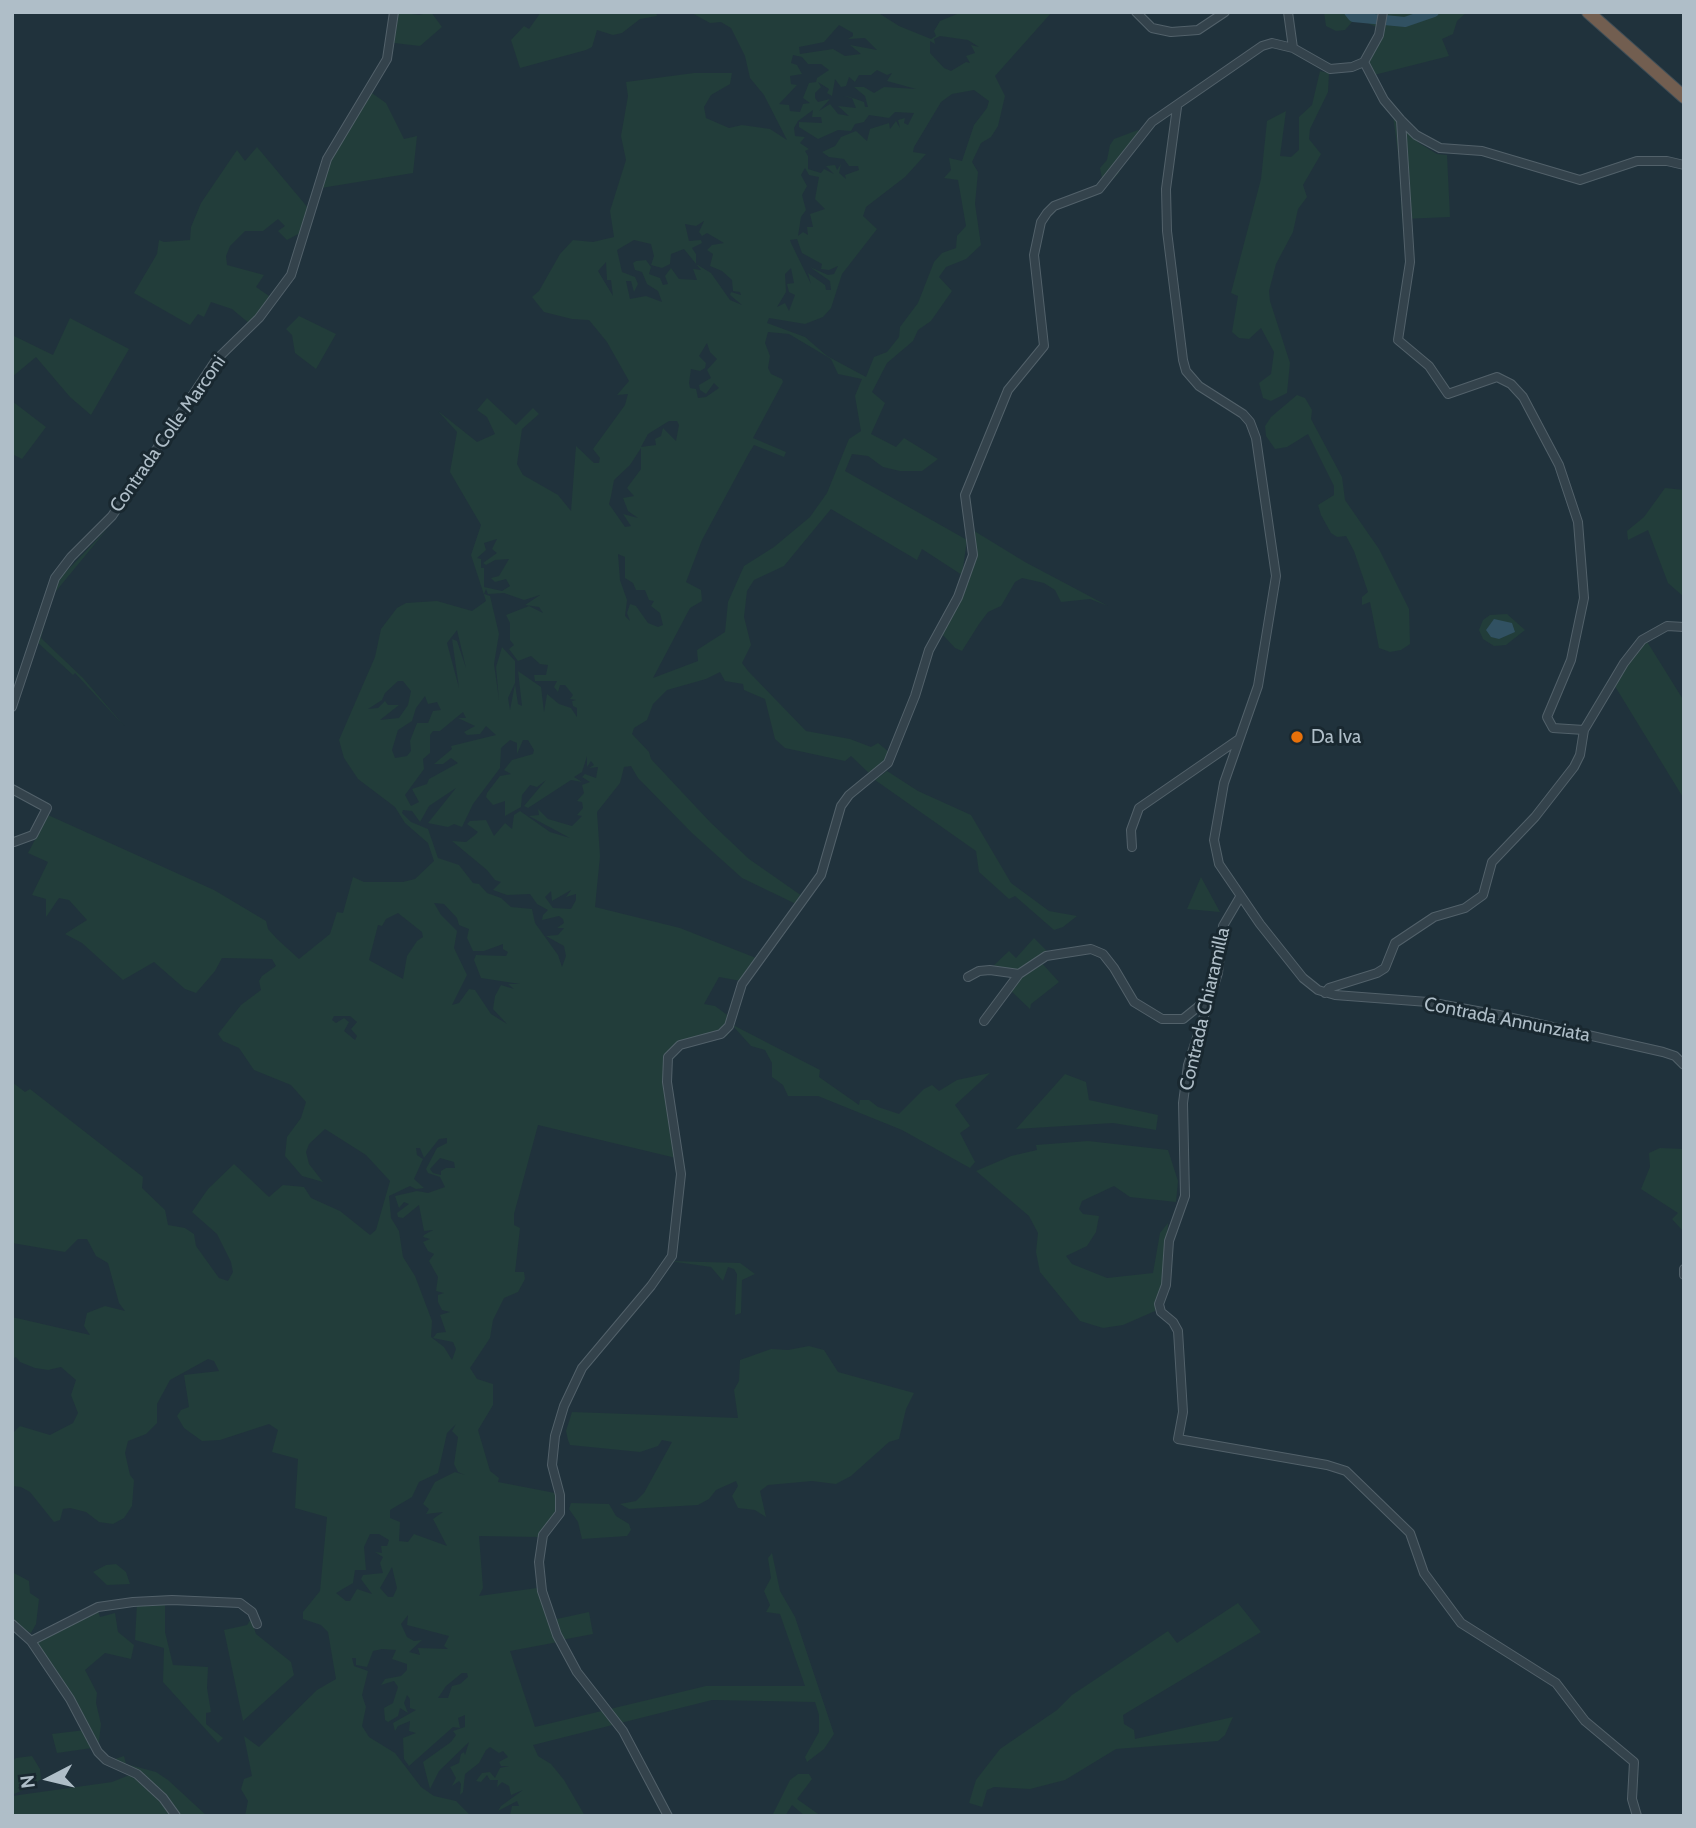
<!DOCTYPE html>
<style>
body{margin:0}
#map{position:relative;width:1696px;height:1828px;overflow:hidden;background:#20323c;font-family:Cabin,sans-serif}
canvas{display:block}
.frame{position:absolute;inset:0;border:14px solid #afbec8;pointer-events:none}
.north{position:absolute;left:14px;top:1744px;width:70px;height:70px;-webkit-text-stroke:5px #192830;paint-order:stroke;rotate:263deg;font-size:19px;font-weight:700;line-height:28px;text-align:center;color:#afbec8}
.north::after{content:'';display:block;margin:auto;width:24px;height:32px;background:#afbec8;clip-path:polygon(50% 0,100% 100%,50% 72%,0 100%)}
</style>
<div id="map">
<canvas width="1696" height="1828"></canvas>
<div class="frame"></div>
<div class="north">N</div>
</div>
<script>
const context = document.querySelector('canvas').getContext('2d');
context.lineJoin = 'round';
function fillPath(path, color) { context.fillStyle = color; context.fill(path, 'evenodd'); }
const poly = rows => new Path2D(rows.map(r => 'M' + r).join(''));
function trace(path, color, width, dash) { context.strokeStyle = color; context.lineWidth = width; context.lineCap = dash ? 'butt' : 'round'; context.setLineDash(dash || []); context.stroke(path); }
function write(font, color, halo, rows, align = 'center') {
  context.font = font + ' Cabin,sans-serif'; context.lineWidth = 6; context.setLineDash([]); context.textBaseline = 'middle'; context.strokeStyle = halo; context.fillStyle = color; for (const [text, x, y, turn = 0] of rows) {
    context.save(); context.translate(x, y); context.rotate((+turn || 0) * Math.PI / 180); context.textAlign = isNaN(turn) ? turn : align; if (halo) context.strokeText(text, 0, 0); context.fillText(text, 0, 0); context.restore();
  }
}
fillPath(poly([
 [397,12,419,15,431,12,442,27,420,46,394,43],
 [541,12,656,12,657,16,640,19,622,33,613,35,597,30,592,47,586,50,520,68,511,40,524,26,529,29],
 [690,12,877,12,899,26,931,39,936,36,934,31,940,21,962,12,1052,12,995,76,1005,96,998,126,991,137,981,143,972,162,978,172,975,204,981,245,966,259,946,267,939,277,952,291,931,321,918,330,913,341,887,363,872,392,885,403,871,434,896,447,904,438,938,459,922,471,900,471,883,467,868,456,852,454,845,471,967,540,962,575,922,549,917,560,831,509,784,566,754,580,747,591,744,617,751,645,742,663,748,671,806,731,850,739,871,747,878,743,889,752,885,763,872,776,851,756,845,761,785,748,775,739,765,699,744,690,743,684,725,681,720,672,706,679,667,690,653,704,647,720,634,728,632,734,649,752,651,759,710,822,749,859,802,896,796,904,742,878,692,833,638,778,631,766,624,767,620,783,597,812,600,856,595,907,680,928,756,958,741,981,719,977,704,1004,715,1006,734,1020,733,1025,820,1070,819,1077,859,1105,860,1100,869,1100,878,1107,899,1114,924,1089,932,1085,939,1091,957,1080,990,1073,955,1105,970,1126,960,1133,975,1162,970,1168,902,1130,818,1096,788,1096,783,1085,772,1077,772,1063,765,1050,751,1046,733,1026,727,1036,719,1039,684,1047,666,1057,663,1086,676,1158,538,1125,514,1214,514,1225,520,1228,515,1272,524,1272,525,1279,518,1292,504,1298,493,1320,490,1338,470,1368,477,1379,493,1384,493,1405,478,1430,490,1471,499,1478,498,1482,555,1493,557,1506,557,1513,538,1537,479,1536,483,1588,479,1596,537,1588,558,1642,510,1651,535,1727,706,1686,805,1686,780,1614,766,1612,770,1605,764,1591,771,1578,768,1558,772,1553,780,1591,795,1617,834,1734,824,1749,807,1762,805,1757,819,1732,819,1715,815,1702,712,1700,533,1745,538,1756,551,1764,564,1780,585,1816,510,1816,512,1806,519,1806,517,1801,498,1811,501,1806,523,1790,511,1795,509,1786,502,1782,497,1787,498,1780,490,1780,487,1775,481,1782,476,1781,482,1773,490,1772,495,1778,500,1768,509,1766,501,1766,499,1762,508,1757,503,1751,499,1753,490,1747,486,1750,479,1763,465,1774,463,1792,460,1795,461,1784,459,1781,452,1786,456,1778,450,1767,459,1763,461,1754,464,1752,465,1755,469,1742,439,1771,430,1789,423,1762,451,1742,456,1735,453,1731,465,1727,465,1715,458,1718,460,1728,453,1727,409,1766,404,1759,403,1738,416,1733,409,1731,410,1721,398,1726,395,1731,393,1723,416,1710,410,1708,410,1699,407,1695,404,1703,408,1713,400,1708,398,1716,388,1722,385,1720,384,1708,393,1703,398,1687,394,1681,381,1685,385,1679,401,1676,407,1670,407,1664,392,1659,396,1650,382,1649,373,1651,367,1667,356,1665,356,1658,352,1658,354,1666,368,1671,362,1695,366,1707,362,1726,369,1737,395,1753,421,1787,434,1796,456,1801,471,1816,245,1816,248,1801,241,1789,244,1779,252,1776,244,1736,259,1747,317,1690,336,1679,328,1632,321,1625,303,1619,303,1612,320,1591,327,1517,295,1508,298,1459,272,1452,278,1430,269,1424,220,1440,202,1441,184,1428,177,1416,181,1410,189,1407,184,1375,219,1371,214,1361,208,1359,170,1380,157,1404,157,1423,146,1434,128,1441,125,1453,130,1475,134,1480,132,1506,124,1518,113,1524,99,1522,86,1512,70,1508,63,1509,60,1520,54,1522,30,1492,21,1487,12,1486,12,1434,20,1426,50,1435,73,1423,78,1413,71,1395,76,1380,61,1367,48,1370,35,1368,20,1362,16,1357,12,1359,12,1317,90,1335,84,1326,87,1313,105,1306,125,1311,119,1303,108,1263,96,1256,87,1239,78,1239,65,1252,12,1243,12,1082,25,1092,30,1089,143,1177,142,1188,165,1210,168,1225,185,1228,194,1234,196,1246,219,1278,228,1281,233,1272,231,1262,217,1234,192,1212,208,1189,234,1164,269,1197,283,1185,304,1187,311,1198,340,1211,370,1235,376,1230,390,1181,366,1155,325,1129,309,1144,306,1152,309,1164,323,1182,302,1176,285,1156,287,1137,301,1118,306,1102,291,1085,254,1070,239,1048,223,1041,218,1034,241,1005,261,990,259,981,262,976,276,966,272,959,222,958,215,971,196,993,185,989,154,962,123,980,82,943,65,934,87,920,69,900,59,898,46,917,46,899,32,895,48,862,28,853,48,815,214,890,266,921,268,929,277,939,299,959,330,934,337,912,343,913,353,877,364,882,403,882,415,879,434,861,428,843,405,823,395,807,358,779,344,758,339,740,375,657,381,629,397,608,406,603,437,601,472,611,486,601,471,555,481,525,450,472,457,432,438,411,477,442,495,434,487,417,477,410,487,398,516,425,533,408,539,414,522,429,517,464,523,475,558,495,571,511,576,446,594,463,599,463,600,458,593,449,625,405,628,394,617,395,629,381,607,342,589,320,572,319,544,312,532,297,539,291,560,254,573,240,593,242,614,237,610,211,626,160,621,136,628,96,626,82,694,73,732,73,730,84,711,95,704,107,706,118,729,128,742,125,770,129,787,140,764,95,750,78,745,56,731,28,721,22,710,23],
 [839,25,853,33,853,36,848,39,865,38,877,50,850,45,861,54,845,56,833,49,800,54,799,47,824,42],
 [940,36,968,40,979,47,971,45,975,53,966,56,970,63,966,62,951,71,944,68,930,53,930,41,935,44,934,39],
 [793,55,802,57,808,64,821,64,829,70,817,78,816,82,809,83,803,98,810,103,803,104,800,112,790,111,789,105,779,104,797,85,791,84,790,76,802,74,797,65,791,63],
 [877,70,887,75,892,73,887,81,916,89,884,87,874,93,864,87,854,87,865,96,868,107,865,107,864,102,850,97,843,96,852,98,856,108,838,106,849,116,838,114,830,104,819,111,830,99,818,102,815,98,815,93,821,87,818,82,829,89,827,93,832,96,835,79,841,87,846,86,849,77,855,82,859,75,871,75],
 [974,90,989,101,987,108,974,125,962,161,949,158,951,170,944,178,958,180,966,226,957,236,956,248,942,253,934,262,918,303,900,327,899,337,887,352,874,357,866,377,827,356,805,337,767,323,769,318,805,324,823,317,831,308,842,274,877,229,863,216,866,207,905,177,926,154,913,152,914,147,941,102,952,94],
 [813,110,812,117,821,117,822,123,799,122,799,127,818,139,838,130,851,131,855,124,864,122,869,115,889,118,895,112,914,113,908,125,904,123,905,118,898,120,900,128,896,121,890,129,889,123,870,129,867,141,856,131,841,137,835,146,822,152,829,157,844,159,849,166,858,166,859,170,845,175,846,179,839,173,841,164,837,170,835,165,826,166,834,174,824,169,821,173,808,169,808,156,805,151,809,149,800,143,805,137,795,136,794,128,798,121],
 [805,168,809,175,819,177,815,199,825,209,810,214,813,227,807,227,808,235,803,232,798,236,801,217,806,210,802,195,807,186,801,175],
 [704,221,699,232,702,236,707,233,724,243,712,245,707,250,713,254,710,266,722,271,732,280,733,291,740,292,741,295,731,292,730,295,742,305,730,300,711,273,696,264,696,254,692,248,702,243,701,240,689,241,685,224,696,226],
 [797,239,802,253,822,264,821,269,829,270,838,266,834,274,828,275,810,267,830,281,831,290,826,290,825,285,808,273,811,284,791,243,790,240],
 [634,240,651,244,654,256,651,265,662,268,670,264,671,254,684,249,701,270,693,269,697,280,679,279,671,268,665,276,668,284,663,285,660,278,649,274,651,267,646,260,636,261,633,263,635,270,642,272,647,284,658,291,662,302,646,296,630,299,626,281,631,281,634,292,638,284,635,277,622,272,617,250],
 [606,262,607,280,611,280,613,296,598,271],
 [791,268,794,283,787,284,789,292,795,295,789,311,785,303,777,307,786,292,785,274],
 [768,332,789,334,831,359,838,374,862,379,855,396,861,431,849,439,827,493,810,517,774,547,744,566,728,602,725,632,697,650,698,661,653,678,690,608,702,601,701,590,686,582,702,540,749,453,754,445,784,457,786,452,753,438,783,382,782,379,771,374,768,368,770,356,765,343],
 [707,343,710,352,717,359,707,370,711,378,699,385,700,390,706,394,714,383,719,388,706,397,698,398,696,389,690,388,689,383,691,369,700,371,705,368,706,363,699,356],
 [669,421,677,421,679,425,676,441,663,428,661,436,655,439,656,445,641,447,648,434],
 [641,448,641,469,627,488,634,496,623,498,628,511,638,518,623,514,631,526,625,527,609,504,611,496,614,480,630,465],
 [497,539,492,549,497,553,483,563,486,565,495,560,509,559,499,576,491,578,495,582,506,579,510,586,502,591,484,587,484,568,481,568,481,559,477,558,486,550,484,543],
 [618,554,625,557,625,578,633,583,636,590,645,590,649,600,654,601,651,606,660,613,663,625,658,627,648,623,636,606,630,604,627,613,630,621,625,616,627,600,620,580],
 [486,589,488,594,504,593,524,600,540,595,525,605,539,607,543,613,529,606,506,615,510,623,510,640,514,645,509,649,518,661,531,656,540,664,548,665,546,675,534,675,535,681,557,681,554,687,558,692,560,685,565,685,573,695,570,699,576,700,572,701,573,706,577,708,577,717,571,708,559,704,547,694,544,712,541,687,518,671,522,706,518,704,515,684,510,710,508,698,515,683,515,661,502,647,496,667,499,700,494,664,499,634,490,596,484,594],
 [457,630,466,668,457,641,452,639,459,688,447,643],
 [398,681,403,681,411,691,408,705,399,718,380,720,399,705,388,705,385,701,378,708,368,709,382,700,385,693],
 [425,696,428,704,437,702,441,710,433,711,428,723,417,723,410,741,411,751,407,756,395,758,392,750,398,730,412,721,416,708],
 [463,712,466,718,458,718,475,726,464,732,467,735,480,734,486,726,496,735,451,746,452,749,434,764,443,764,451,758,458,763,429,779,427,784,412,789,419,802,411,806,405,795,424,769,423,759,430,753,430,735,433,731,440,731],
 [510,740,517,743,517,754,523,740,528,740,534,750,533,754,512,760,504,770,511,774,500,776,487,793,486,797,493,805,505,801,505,816,521,807,522,795,530,785,537,787,546,780,524,806,528,808,571,780,582,782,574,777,582,772,587,756,587,767,591,761,594,765,589,768,598,767,596,778,585,774,582,777,590,782,582,785,584,793,577,801,582,802,583,808,577,815,582,816,572,826,548,819,538,809,539,815,529,816,570,838,550,832,520,811,514,815,512,829,505,823,494,836,486,820,470,821,467,824,478,832,475,835,466,842,452,841,487,870,495,880,501,882,493,890,507,895,530,894,537,904,548,910,543,915,542,920,559,916,563,919,564,923,557,928,564,928,558,935,546,936,564,946,566,956,562,967,558,955,535,923,532,909,511,907,501,898,487,893,479,884,473,883,459,865,438,858,428,829,411,822,402,813,403,810,412,811,420,822,429,806,456,788,428,823,448,827,454,824,462,827,473,804,500,768,501,748],
 [551,891,552,901,571,890,566,897,576,894,576,900,571,909,553,908,545,897],
 [434,903,444,904,457,918,459,925,469,929,467,938,473,951,484,951,503,944,503,949,508,952,506,956,476,955,474,960,481,978,520,984,508,984,514,989,501,985,495,996,493,1009,507,1024,491,1014,475,990,469,989,459,1003,452,1005,467,975,454,948,457,931,441,915],
 [398,913,422,932,423,937,417,941,407,956,403,979,369,960,378,925,382,926,386,919],
 [334,1016,350,1016,357,1022,351,1029,357,1036,355,1040,344,1031,349,1022,344,1018,336,1023,332,1020],
 [447,1138,447,1143,437,1148,426,1169,428,1173,440,1177,445,1187,428,1193,417,1191,395,1196,399,1208,404,1202,409,1204,397,1213,398,1217,403,1218,419,1205,424,1231,433,1230,424,1235,423,1237,430,1239,423,1242,428,1251,434,1254,429,1261,438,1277,436,1291,444,1293,438,1295,438,1302,442,1310,450,1312,440,1315,446,1332,437,1333,433,1338,453,1342,456,1349,452,1360,444,1347,431,1337,432,1321,415,1276,403,1257,399,1231,391,1218,389,1196,410,1186,416,1189,424,1188,414,1179,423,1159,417,1155,416,1148,420,1148,424,1158,439,1139],
 [440,1158,454,1162,455,1168,446,1168,441,1171,441,1175,433,1173,430,1169],
 [456,1424,452,1431,458,1437,454,1464,458,1472,465,1475,455,1472,435,1482,423,1504,429,1509,426,1514,443,1512,433,1519,447,1546,414,1534,408,1542,399,1541,400,1522,390,1518,390,1510,412,1497,419,1482,438,1473,447,1433],
 [370,1534,379,1534,389,1540,387,1546,381,1546,382,1553,375,1552,383,1557,380,1563,383,1573,363,1575,361,1579,372,1594,357,1589,350,1601,346,1601,336,1593,353,1583,355,1570,366,1570,364,1547],
 [392,1567,397,1588,393,1597,388,1597,380,1588],
 [408,1615,407,1625,449,1636,444,1646,448,1649,418,1648,420,1655,409,1652,422,1640,414,1641,407,1637,401,1624],
 [462,1673,467,1673,468,1677,460,1684,452,1686,448,1698,438,1698,446,1686],
 [1324,12,1467,12,1457,21,1453,34,1442,39,1449,56,1374,75,1367,62,1381,29,1365,22,1352,22,1345,30,1336,31,1326,26],
 [1320,71,1329,73,1328,92,1310,129,1309,139,1321,154,1303,185,1307,197,1298,209,1293,232,1276,264,1269,291,1270,301,1290,363,1287,393,1271,401,1263,398,1259,383,1271,374,1274,352,1261,328,1249,339,1239,338,1232,332,1238,296,1231,293,1261,179,1267,121,1286,111,1280,156,1291,157,1299,150,1299,117,1312,105],
 [369,91,386,103,404,139,417,136,413,173,321,188,332,155],
 [1393,116,1419,143,1437,154,1447,155,1450,217,1402,219,1399,160],
 [1138,130,1140,133,1118,174,1104,188,1100,168,1107,160,1110,145,1114,139],
 [257,147,309,209,302,232,287,240,278,231,285,226,278,219,263,231,245,231,230,246,226,256,227,265,264,275,256,287,272,298,250,324,232,309,211,302,204,317,198,314,190,325,134,293,157,254,159,240,164,242,190,240,191,227,201,203,237,150,245,161],
 [299,316,336,334,316,369,295,353,292,335,286,329],
 [70,318,129,349,91,415,70,397,36,357,12,377,12,335,53,355],
 [1297,395,1305,398,1312,410,1311,419,1342,477,1345,500,1379,549,1409,609,1410,644,1401,650,1390,652,1379,648,1370,602,1362,605,1362,597,1368,592,1354,551,1346,536,1337,537,1331,533,1321,515,1318,505,1334,495,1334,486,1308,434,1287,447,1275,449,1266,436,1265,426,1271,417],
 [12,401,46,427,22,459,12,454],
 [1665,488,1684,490,1684,597,1668,583,1648,530,1628,540,1627,531,1644,517],
 [108,528,52,596,41,638,83,678,125,727,75,673,73,675,36,641,50,593,58,580],
 [971,529,1025,562,1108,606,1090,599,1061,602,1055,590,1044,583,1022,578,1015,582,1001,606,988,612,979,624,962,651,955,648,942,634,976,559],
 [1507,614,1525,630,1506,645,1494,646,1483,639,1479,630,1483,620,1490,615],
 [1646,640,1684,701,1684,799,1613,683],
 [887,771,918,791,971,815,1011,883,1049,911,1077,916,1063,927,1054,930,1015,896,1009,899,979,872,976,851,875,780],
 [1201,877,1220,912,1187,909],
 [1034,938,1049,953,1039,960,1059,982,1031,1004,1030,1009,1010,990,1017,981,1009,971,1005,967,1001,970,991,968,1009,951,1016,958],
 [1065,1074,1086,1082,1089,1100,1158,1115,1156,1130,1113,1123,1016,1129],
 [1088,1141,1168,1150,1178,1181,1176,1202,1130,1197,1114,1186,1082,1201,1079,1209,1083,1214,1099,1216,1096,1232,1087,1246,1066,1256,1072,1264,1107,1278,1153,1273,1160,1233,1168,1223,1165,1277,1155,1311,1123,1325,1103,1328,1080,1321,1040,1272,1036,1252,1038,1233,1029,1216,976,1171,1011,1156,1037,1150,1036,1145],
 [1660,1148,1684,1149,1682,1230,1672,1219,1678,1213,1641,1189,1650,1167,1649,1153],
 [669,1261,740,1263,755,1274,742,1280,741,1313,735,1315,737,1274,734,1269,728,1267,723,1281,711,1267],
 [809,1346,824,1350,838,1372,914,1393,906,1409,899,1439,889,1442,851,1476,836,1484,812,1481,768,1485,760,1491,766,1517,755,1510,738,1508,732,1496,738,1486,736,1481,716,1490,709,1499,698,1505,629,1509,620,1504,636,1501,644,1493,672,1442,662,1440,658,1446,640,1452,570,1445,568,1440,566,1431,572,1412,738,1418,734,1390,739,1381,740,1360,771,1349,788,1350],
 [571,1503,609,1504,616,1516,629,1524,631,1530,627,1536,582,1539,578,1522,569,1509],
 [116,1564,126,1572,130,1584,107,1585,93,1572,106,1565],
 [12,1572,29,1581,30,1593,39,1599,36,1624,31,1633,12,1622],
 [165,1602,165,1632,173,1665,208,1667,207,1688,211,1712,206,1713,206,1724,223,1738,218,1743,163,1682,164,1648,135,1640,137,1603],
 [1238,1603,1261,1632,1123,1715,1124,1724,1134,1730,1135,1739,1233,1717,1225,1735,1218,1741,1116,1749,1065,1780,1030,1789,994,1787,987,1790,982,1807,969,1803,976,1780,1000,1749,1057,1710,1072,1695,1168,1631,1177,1643],
 [97,1609,100,1617,115,1613,118,1632,134,1645,131,1659,105,1653,85,1670,97,1693,96,1703,101,1724,98,1750,37,1643,38,1639],
 [589,1612,593,1634,561,1640,552,1620],
 [251,1619,256,1634,291,1662,294,1675,243,1721,224,1630,247,1625],
 [85,1730,92,1748,57,1753,52,1734],
 [32,1756,40,1769,41,1779,32,1786,12,1795,12,1762,16,1758],
 [124,1756,126,1764,156,1772,168,1780,207,1816,180,1816,167,1799,112,1760],
 [132,1774,153,1791,173,1816,12,1816,12,1796,112,1782],
 [798,1774,809,1774,812,1779,797,1799,821,1816,805,1816,792,1805,785,1816,772,1816,790,1780]
]), '#223d3a');
fillPath(poly([
 [1494,619,1512,623,1515,632,1499,639,1491,637,1486,630]
]), '#315162');
trace(poly([
 [1349,12,1353,17,1405,22,1434,12]
]), '#315162', 10);
const minor = poly([
 [1136,12,1152,28,1171,32,1198,30,1225,12],
 [1288,12,1293,48],
 [1364,62,1384,100,1401,120,1416,135,1440,148,1482,151,1580,180,1637,161,1667,161,1684,165],
 [1177,107,1166,189,1167,231,1183,360,1186,371,1199,386,1243,414,1250,422,1256,438,1276,576,1258,686,1224,783,1214,840,1219,864,1260,924,1303,978,1318,990,1335,995,1428,1002,1499,1015,1663,1052,1675,1056,1684,1065],
 [12,707,55,578,71,557,112,516,216,360,259,318,291,275,327,159,387,59,394,12],
 [1584,730,1624,663,1642,640,1667,626,1684,627],
 [12,789,47,808,33,835,14,842],
 [1132,847,1131,830,1139,808,1239,739],
 [1240,897,1223,926,1218,973,1188,1065,1183,1103,1185,1196,1169,1241,1166,1285,1159,1304,1161,1312,1173,1322,1178,1331,1183,1412,1178,1439,1327,1465,1346,1471,1410,1533,1424,1573,1461,1623,1556,1683,1585,1721,1634,1762,1632,1799,1637,1816],
 [968,977,979,971,990,970,1019,974],
 [1325,993,1329,988,1377,973,1385,968,1395,943,1434,917,1465,908,1483,895,1492,862,1535,817,1574,767,1580,755,1584,730,1553,728,1547,717,1571,660,1584,598,1578,522,1559,465,1523,397,1511,384,1497,377,1448,394,1429,366,1398,340,1410,262,1401,120],
 [984,1021,1019,974,1046,956,1091,949,1103,954,1114,968,1134,1002,1162,1019,1183,1019,1209,998],
 [1684,1269,1684,1275],
 [12,1624,31,1641,70,1699,98,1752,106,1760,137,1774,163,1798,176,1816],
 [31,1641,98,1607,133,1602,172,1600,240,1603,252,1612,257,1624],
 [668,1816,623,1731,577,1672,557,1635,542,1591,539,1562,543,1535,560,1513,560,1495,552,1465,555,1436,564,1406,582,1368,651,1286,672,1256,681,1174,667,1082,668,1057,680,1045,721,1034,729,1026,742,984,821,875,841,806,849,795,888,763,915,696,929,650,958,597,973,555,965,495,1008,390,1044,346,1034,255,1041,222,1047,213,1054,206,1099,189,1152,122,1262,46,1272,43,1293,48,1330,69,1352,67,1364,62,1379,35,1383,12]
]);
const highway = poly([
 [1588,12,1684,97]
]);
trace(minor, '#52616a', 10);
trace(highway, '#3f4e57', 14);
trace(minor, '#34434c', 8);
trace(highway, '#725e50', 12);
for (const [x, y, r, color] of [
 [1297,737,7,"#e8710a"]
]) { const dot = new Path2D(); dot.arc(x, y, r, 0, 2 * Math.PI); context.fillStyle = color; context.fill(dot); trace(dot, '#192830', 2.5); }
write('19px', '#afbec8', '#192830', [
 ["Contrada Colle Marconi",168,434,-55],
 ["Contrada Chiaramilla",1205,1009,-77],
 ["Contrada Annunziata",1507,1020,11]
]);
write('19px', '#afbec8', '#192830', [
 ["Da Iva",1311,737]
], 'left');
</script>
